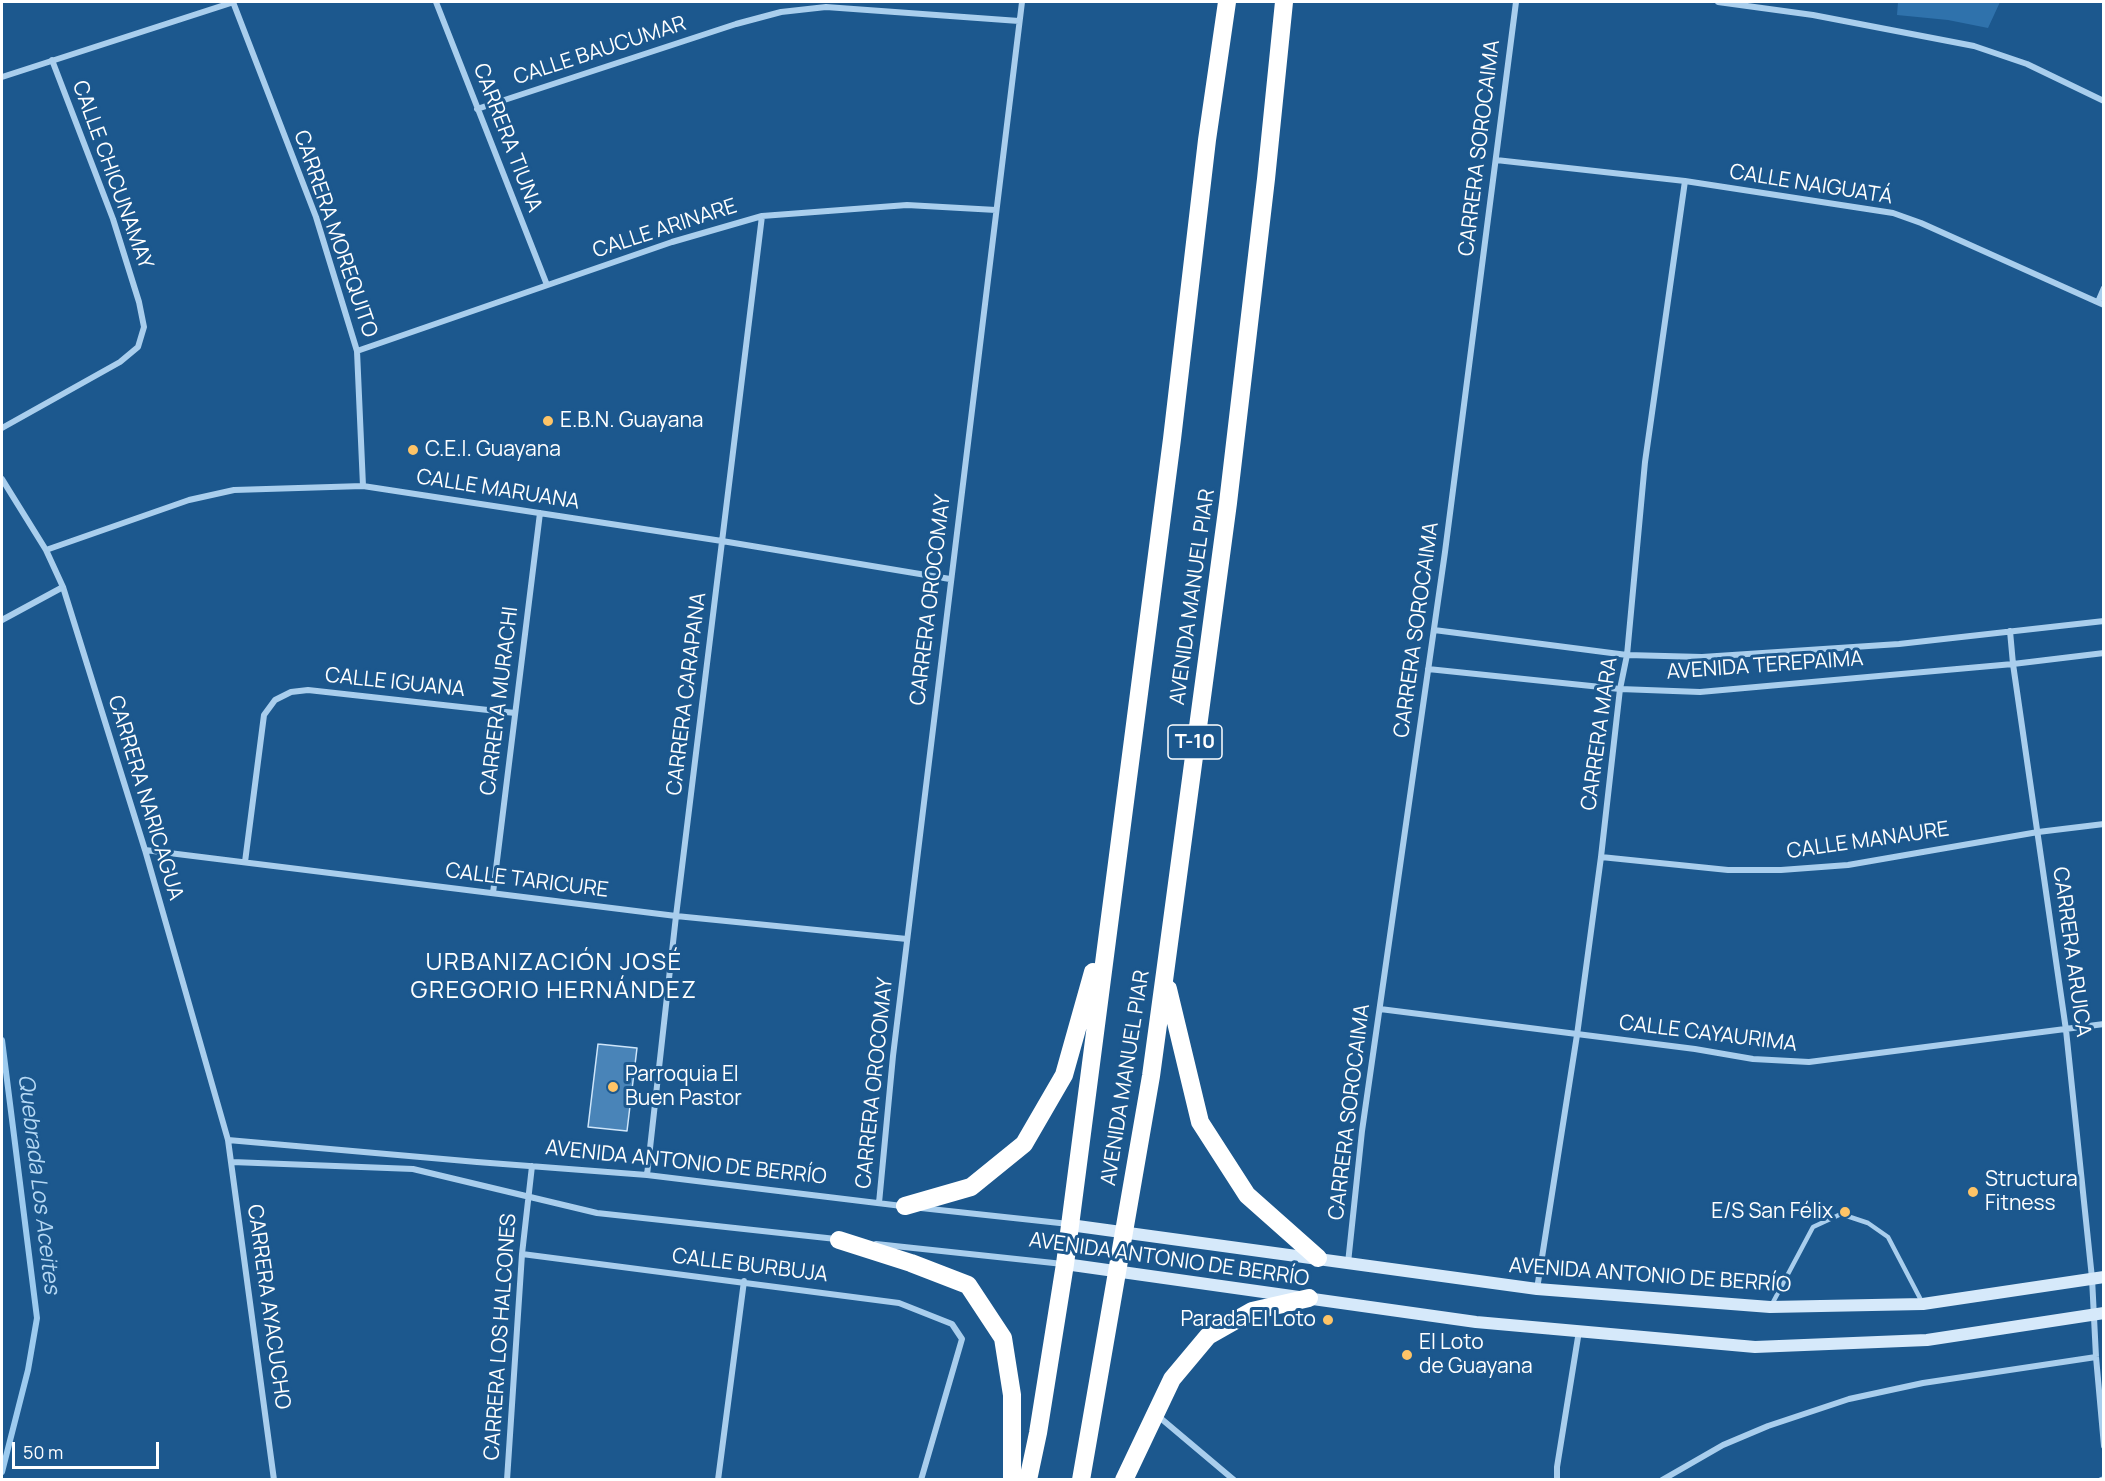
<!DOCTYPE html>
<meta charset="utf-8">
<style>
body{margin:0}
#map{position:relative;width:2105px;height:1481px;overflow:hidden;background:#1c588e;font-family:Manrope,sans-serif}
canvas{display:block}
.frame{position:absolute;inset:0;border:3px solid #fff;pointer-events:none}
.scale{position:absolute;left:12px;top:1442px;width:147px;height:27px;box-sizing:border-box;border:3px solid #fff;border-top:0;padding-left:8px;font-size:18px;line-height:21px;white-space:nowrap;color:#fff;-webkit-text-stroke:4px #1c588e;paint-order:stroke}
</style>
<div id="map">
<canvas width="2105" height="1481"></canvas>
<div class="frame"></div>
<div class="scale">50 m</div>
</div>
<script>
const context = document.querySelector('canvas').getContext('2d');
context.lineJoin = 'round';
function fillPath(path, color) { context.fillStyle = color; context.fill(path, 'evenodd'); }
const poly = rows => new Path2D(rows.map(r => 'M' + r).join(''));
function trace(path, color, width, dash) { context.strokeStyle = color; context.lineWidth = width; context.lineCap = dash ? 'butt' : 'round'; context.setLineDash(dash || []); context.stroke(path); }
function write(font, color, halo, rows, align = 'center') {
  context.font = font + ' Manrope,sans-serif'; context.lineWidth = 6; context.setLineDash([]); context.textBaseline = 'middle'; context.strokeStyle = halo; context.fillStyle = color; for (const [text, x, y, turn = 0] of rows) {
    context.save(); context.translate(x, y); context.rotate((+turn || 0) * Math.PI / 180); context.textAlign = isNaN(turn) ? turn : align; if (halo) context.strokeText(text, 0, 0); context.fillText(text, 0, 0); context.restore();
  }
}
fillPath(poly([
 [1898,2,2000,2,1988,28,1948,20,1897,15]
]), '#2f72ac');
trace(poly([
 [2,1040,37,1318,28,1370,2,1472]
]), '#9dcbef', 6);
const building = poly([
 [598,1044,637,1048,627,1131,588,1127,598,1044]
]);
fillPath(building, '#4984b8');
trace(building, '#cfe6fa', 1.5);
trace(poly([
 [1771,1306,1813,1227,1841,1214,1868,1223,1888,1237,1922,1302]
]), '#a9ceed', 4.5);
trace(poly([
 [233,2,316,217,357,351,363,486],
 [436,2,547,285],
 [1718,2,1813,15,1974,46,2027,64,2104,101],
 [2,77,234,2],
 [477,109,736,24,781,12,826,7,1019,21],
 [1496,160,1685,181,1893,213,1921,223,2104,305],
 [2098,302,2104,288],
 [357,351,672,242,762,216,907,205,996,210],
 [2,428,120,362,138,347,144,327,139,302,113,219,52,60],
 [2,479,46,550,63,587,145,850,228,1140,274,1480],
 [46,550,189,500,234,490,363,486,722,541,950,579],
 [2,620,63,587],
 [1434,630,1627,655,1702,657,1899,644,2104,621],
 [2010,631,2013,664,2066,1030,2092,1278,2096,1357,2104,1446],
 [1428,669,1620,689,1700,692,2013,664,2104,653],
 [145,850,676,916,907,939],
 [1601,857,1728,870,1781,870,1848,865,2038,832,2104,824],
 [245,862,264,715,275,700,291,692,308,690,515,713],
 [493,893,540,513],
 [1380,1009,1695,1049,1753,1059,1809,1062,2104,1024],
 [228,1140,477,1162,647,1175,902,1206],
 [232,1162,413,1169,597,1213,836,1239],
 [647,1175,676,916,762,216],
 [879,1203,893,1056,1022,2],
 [921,1208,1069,1224],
 [876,1244,1063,1264],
 [522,1254,899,1303,952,1324,962,1339,921,1480],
 [1348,1263,1362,1131,1445,552,1516,2],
 [1537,1289,1577,1035,1601,857,1620,689,1627,655,1645,462,1685,181],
 [1158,1416,1234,1480],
 [507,1480,522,1254,532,1166],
 [718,1480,744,1281],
 [1557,1480,1557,1467,1579,1331],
 [1662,1480,1723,1445,1768,1426,1849,1399,1923,1383,2096,1357],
 [2101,1480,2104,1479]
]), '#a9ceed', 6);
trace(poly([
 [1070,1225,1537,1289,1770,1307,1923,1304,2104,1277],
 [1065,1264,1476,1322,1755,1347,1927,1340,2104,1313]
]), '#d6e9fa', 12);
trace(poly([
 [1168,989,1200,1122,1247,1195,1318,1258],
 [905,1206,971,1187,1024,1144,1064,1075,1093,972],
 [839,1240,911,1263,968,1285,1003,1338,1012,1395,1012,1480],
 [1028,1480,1038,1433,1065,1264,1172,439,1207,140,1227,2],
 [1081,1480,1151,1076,1165,973,1228,503,1266,179,1284,2],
 [1124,1480,1172,1379,1208,1336,1252,1311,1309,1298]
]), '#fff', 18);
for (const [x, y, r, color] of [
 [548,421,6,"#fec467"],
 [413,450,6,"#fec467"],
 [613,1087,6,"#fec467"],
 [1973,1192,6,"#fec467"],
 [1845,1212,6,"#fec467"],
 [1328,1320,6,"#fec467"],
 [1407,1355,6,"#fec467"]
]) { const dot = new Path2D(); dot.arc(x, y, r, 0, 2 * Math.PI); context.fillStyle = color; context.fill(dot); trace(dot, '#1c588e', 2); }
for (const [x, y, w] of [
 [1195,742,54]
]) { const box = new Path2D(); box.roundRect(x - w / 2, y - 17, w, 34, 4.5); context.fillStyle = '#1c588e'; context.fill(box); trace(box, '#fff', 1.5); }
write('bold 20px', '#fff', null, [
 ["T-10",1195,742]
]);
write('21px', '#fff', '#1c588e', [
 ["CALLE BAUCUMAR",600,51,-18],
 ["CARRERA TIUNA",507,138,69],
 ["CARRERA SOROCAIMA",1480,148,-83],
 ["CALLE CHICUNAMAY",112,175,70],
 ["CALLE NAIGUATÁ",1811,185,9],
 ["CALLE ARINARE",665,229,-18],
 ["CARRERA MOREQUITO",335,234,71],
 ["CALLE MARUANA",498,490,9],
 ["AVENIDA MANUEL PIAR",1193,597,-82],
 ["CARRERA OROCOMAY",931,600,-83],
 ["CARRERA SOROCAIMA",1417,630,-82],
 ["AVENIDA TEREPAIMA",1765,666,-4],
 ["CALLE IGUANA",395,683,6],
 ["CARRERA CARAPANA",687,694,-83],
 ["CARRERA MURACHI",500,701,-83],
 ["CARRERA MARA",1600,734,-82],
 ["CARRERA NARICAGUA",145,798,73],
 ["CALLE MANAURE",1868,841,-8],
 ["CALLE TARICURE",527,881,7],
 ["CARRERA ARUICA",2071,952,82],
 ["CALLE CAYAURIMA",1708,1034,7],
 ["AVENIDA MANUEL PIAR",1126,1078,-81],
 ["CARRERA OROCOMAY",875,1083,-84],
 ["CARRERA SOROCAIMA",1350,1112,-83],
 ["AVENIDA ANTONIO DE BERRÍO",686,1163,6],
 ["AVENIDA ANTONIO DE BERRÍO",1169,1260,8],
 ["CALLE BURBUJA",750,1266,7],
 ["AVENIDA ANTONIO DE BERRÍO",1650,1276,4],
 ["CARRERA AYACUCHO",268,1307,82],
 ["CARRERA LOS HALCONES",501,1337,-86]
]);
write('21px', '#fff', '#1c588e', [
 ["E.B.N. Guayana",560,421],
 ["C.E.I. Guayana",425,450],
 ["Parroquia El",625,1075],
 ["Buen Pastor",625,1099],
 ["Structura",1985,1180],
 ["Fitness",1985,1204],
 ["E/S San Félix",1833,1212,"right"],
 ["Parada El Loto",1316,1320,"right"],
 ["El Loto",1419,1343],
 ["de Guayana",1419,1367]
], 'left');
write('italic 22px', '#b5d8f4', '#1c588e', [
 ["Quebrada Los Aceites",38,1184,83]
]);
context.letterSpacing = '1.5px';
write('24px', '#fff', '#1c588e', [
 ["URBANIZACIÓN JOSÉ",554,963],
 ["GREGORIO HERNÁNDEZ",554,991]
]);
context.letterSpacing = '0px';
</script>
